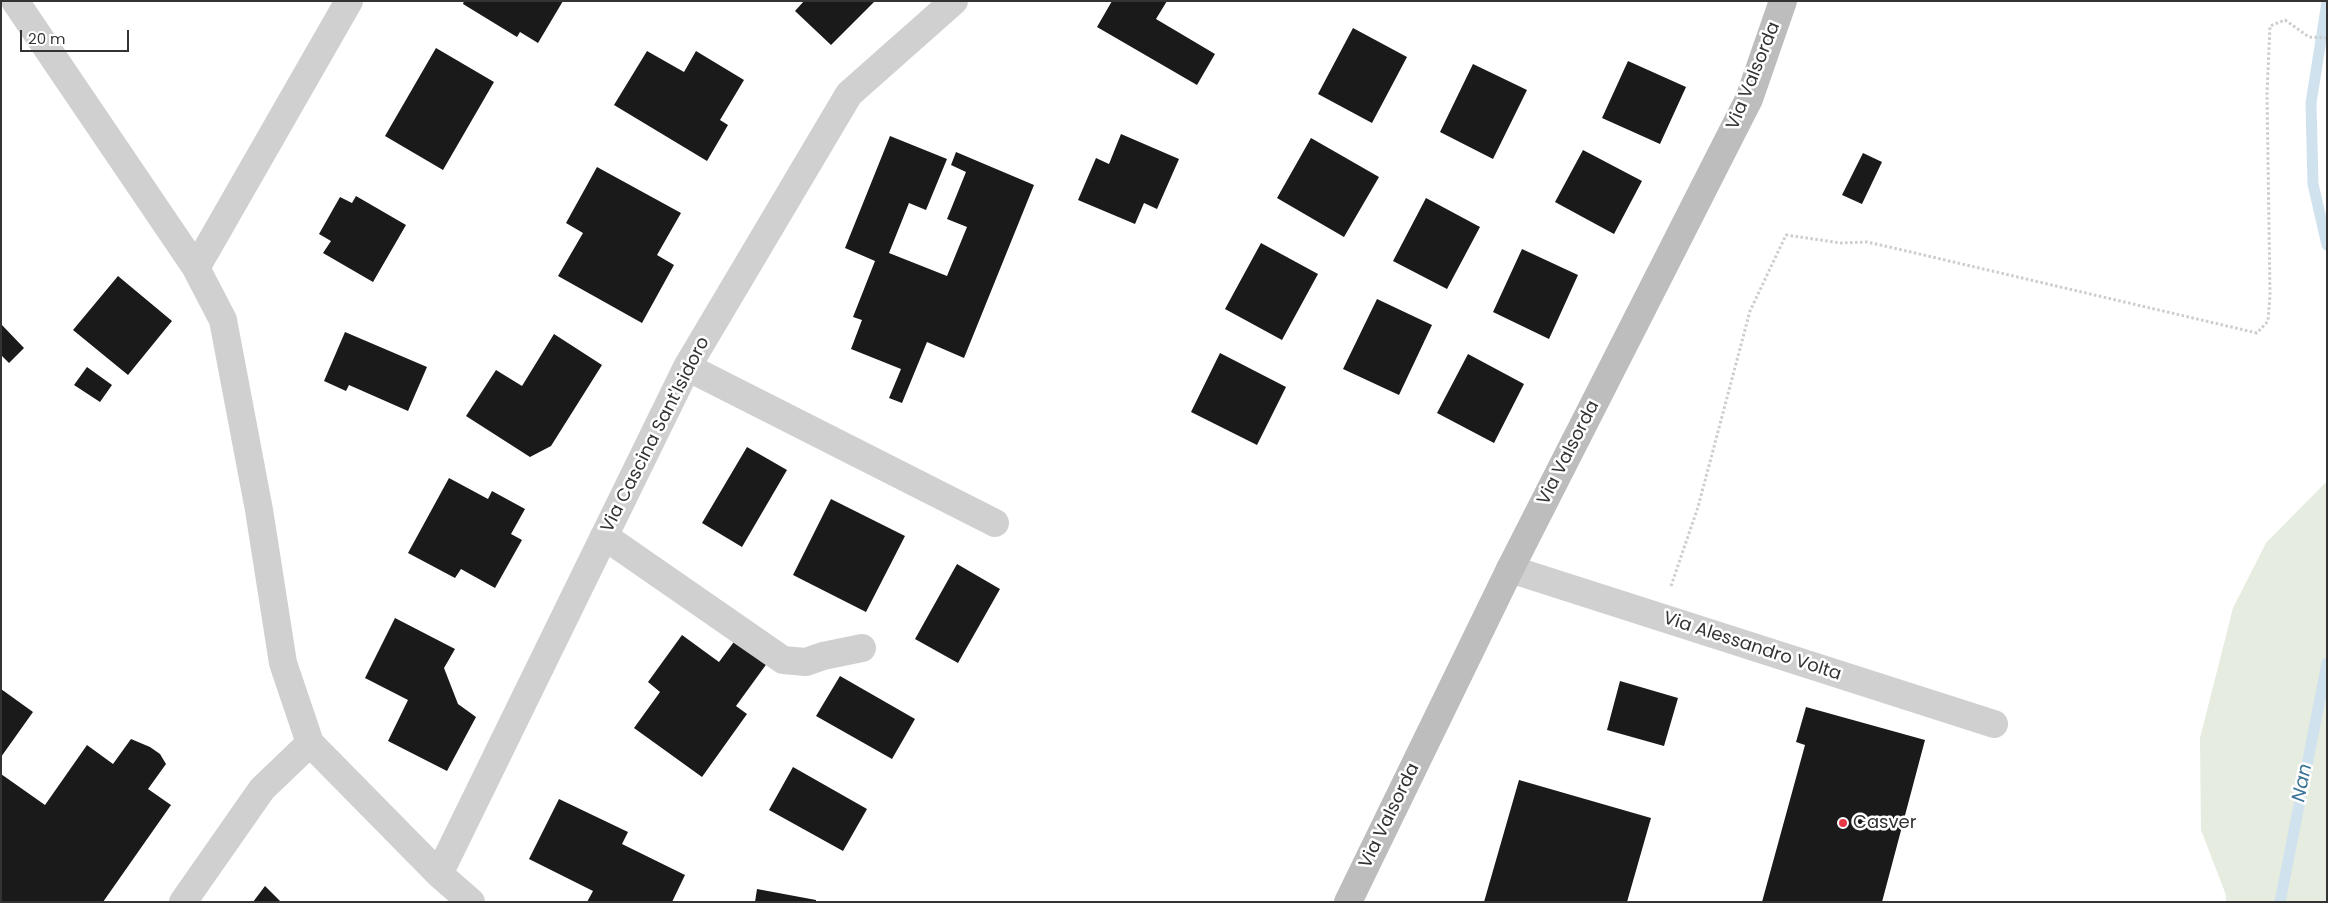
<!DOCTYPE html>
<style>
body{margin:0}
#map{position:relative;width:2328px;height:903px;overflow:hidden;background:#fff;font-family:Poppins,sans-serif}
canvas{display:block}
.frame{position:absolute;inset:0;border:2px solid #333;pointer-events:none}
.scale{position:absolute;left:20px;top:30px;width:109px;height:22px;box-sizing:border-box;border:2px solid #333;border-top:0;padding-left:6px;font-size:15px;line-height:18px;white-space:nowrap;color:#333;-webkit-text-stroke:4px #fff;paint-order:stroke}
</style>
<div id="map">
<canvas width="2328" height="903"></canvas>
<div class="frame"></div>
<div class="scale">20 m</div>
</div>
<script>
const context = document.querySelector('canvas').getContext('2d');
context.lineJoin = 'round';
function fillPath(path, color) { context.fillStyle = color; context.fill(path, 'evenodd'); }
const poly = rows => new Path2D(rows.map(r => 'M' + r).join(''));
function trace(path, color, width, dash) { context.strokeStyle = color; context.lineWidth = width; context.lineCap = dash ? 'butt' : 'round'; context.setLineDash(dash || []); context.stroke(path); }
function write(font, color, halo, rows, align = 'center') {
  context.font = font + ' Poppins,sans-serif'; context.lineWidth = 5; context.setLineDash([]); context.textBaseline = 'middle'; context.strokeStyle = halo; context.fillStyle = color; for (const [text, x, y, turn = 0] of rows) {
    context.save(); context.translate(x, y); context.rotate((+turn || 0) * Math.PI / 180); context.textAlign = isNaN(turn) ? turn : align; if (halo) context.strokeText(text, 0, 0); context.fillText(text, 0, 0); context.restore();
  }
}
fillPath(poly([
 [2327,481,2327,902,2226,902,2226,895,2201,830,2200,738,2233,608,2266,543]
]), '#e6ecdf');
trace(poly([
 [2327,2,2311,103,2313,184,2327,245],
 [2280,902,2327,663]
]), '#cfe2ee', 11);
fillPath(poly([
 [464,1,563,1,538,43,520,32,517,37,463,4],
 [804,1,875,1,831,45,795,11],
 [1112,1,1167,1,1156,19,1215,54,1197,85,1097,27],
 [1353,28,1407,57,1372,123,1318,94],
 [436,48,494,82,443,170,385,136],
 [647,51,684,72,696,51,744,80,720,120,728,125,707,161,614,105],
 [1628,61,1686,87,1660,144,1602,118],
 [1473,64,1527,90,1493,159,1440,132],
 [1121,134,1179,159,1157,209,1144,203,1135,224,1078,200,1096,158,1109,164],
 [890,136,947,159,926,210,909,203,889,253,947,276,967,227,947,219,966,172,951,165,956,152,1034,185,964,358,927,342,902,403,889,398,901,369,851,349,862,320,853,317,875,261,845,248],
 [1311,138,1379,177,1344,237,1277,198],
 [1583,150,1642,181,1614,234,1555,202],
 [1863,153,1882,162,1862,204,1842,195],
 [597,167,681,213,657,255,674,265,642,323,558,276,583,233,566,223],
 [356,196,406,225,373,282,323,253,331,241,319,234,340,197,352,203],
 [1426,198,1480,227,1447,289,1393,261],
 [1261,243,1318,274,1282,340,1225,309],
 [1522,249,1578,275,1549,339,1493,312],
 [118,276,172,321,128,375,73,330],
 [1377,299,1432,325,1399,395,1343,369],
 [1,324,24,348,9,363,1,355],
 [345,332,427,367,408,411,349,385,346,391,324,381],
 [554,334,602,365,551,446,530,457,466,416,496,370,522,386],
 [1220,353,1286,387,1257,445,1191,412],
 [1468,354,1524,384,1494,443,1437,413],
 [87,367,112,385,100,402,74,385],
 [747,447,787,470,742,547,702,523],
 [449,478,488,499,492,491,525,509,511,534,522,540,495,588,461,569,455,578,408,553],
 [831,499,905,536,866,612,793,575],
 [957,564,1000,589,958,663,915,639],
 [395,618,455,649,444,668,458,704,476,717,447,771,388,741,408,700,365,678],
 [682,635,719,662,736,639,768,662,736,706,747,714,702,777,634,728,660,692,648,682],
 [840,676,915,719,892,759,816,716],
 [1620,681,1678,698,1664,746,1607,730],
 [1,689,33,712,1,757],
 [1806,707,1925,740,1882,902,1762,902,1805,745,1796,742],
 [131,739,150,747,160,754,166,764,148,789,171,805,103,902,1,902,1,774,45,805,87,745,113,764],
 [793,767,867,809,843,851,769,810],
 [1519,780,1651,818,1627,902,1484,902],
 [559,799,628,832,622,844,685,875,672,902,587,902,593,891,529,859],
 [265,886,281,902,253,902],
 [757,889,816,900,816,902,755,902]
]), '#1a1a1a');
trace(poly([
 [1671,586,1698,507,1750,311,1786,235,1841,243,1867,242,1898,249,2257,333,2268,321,2270,295,2267,93,2270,26,2285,20,2309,37,2327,38]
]), '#cdcdcd', 3, [2.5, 2.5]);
trace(poly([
 [15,1,196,268,223,320,259,510,283,663,310,743,439,874,471,902],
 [196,268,349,1],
 [687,367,995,523],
 [604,536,783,660,806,662,823,656,862,648],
 [1510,569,1994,724],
 [439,874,687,367,849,94,954,1],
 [183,902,262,789,310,743]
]), '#d0d0d0', 28);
trace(poly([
 [1348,902,1510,569,1749,99,1783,1]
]), '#bdbdbd', 28);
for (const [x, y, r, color] of [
 [1843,823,5,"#e63946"]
]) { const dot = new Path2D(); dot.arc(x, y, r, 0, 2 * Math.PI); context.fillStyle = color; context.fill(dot); trace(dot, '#fff', 2); }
write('18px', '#333', '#fff', [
 ["Via Valsorda",1754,76,-68],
 ["Via Cascina Sant'Isidoro",656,435,-63],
 ["Via Valsorda",1569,453,-63],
 ["Via Alessandro Volta",1752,647,18],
 ["Via Valsorda",1390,816,-64]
]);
write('18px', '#333', '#fff', [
 ["Casver",1853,823]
], 'left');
write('italic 19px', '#3f7597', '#fff', [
 ["Nan",2303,783,-79]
]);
</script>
